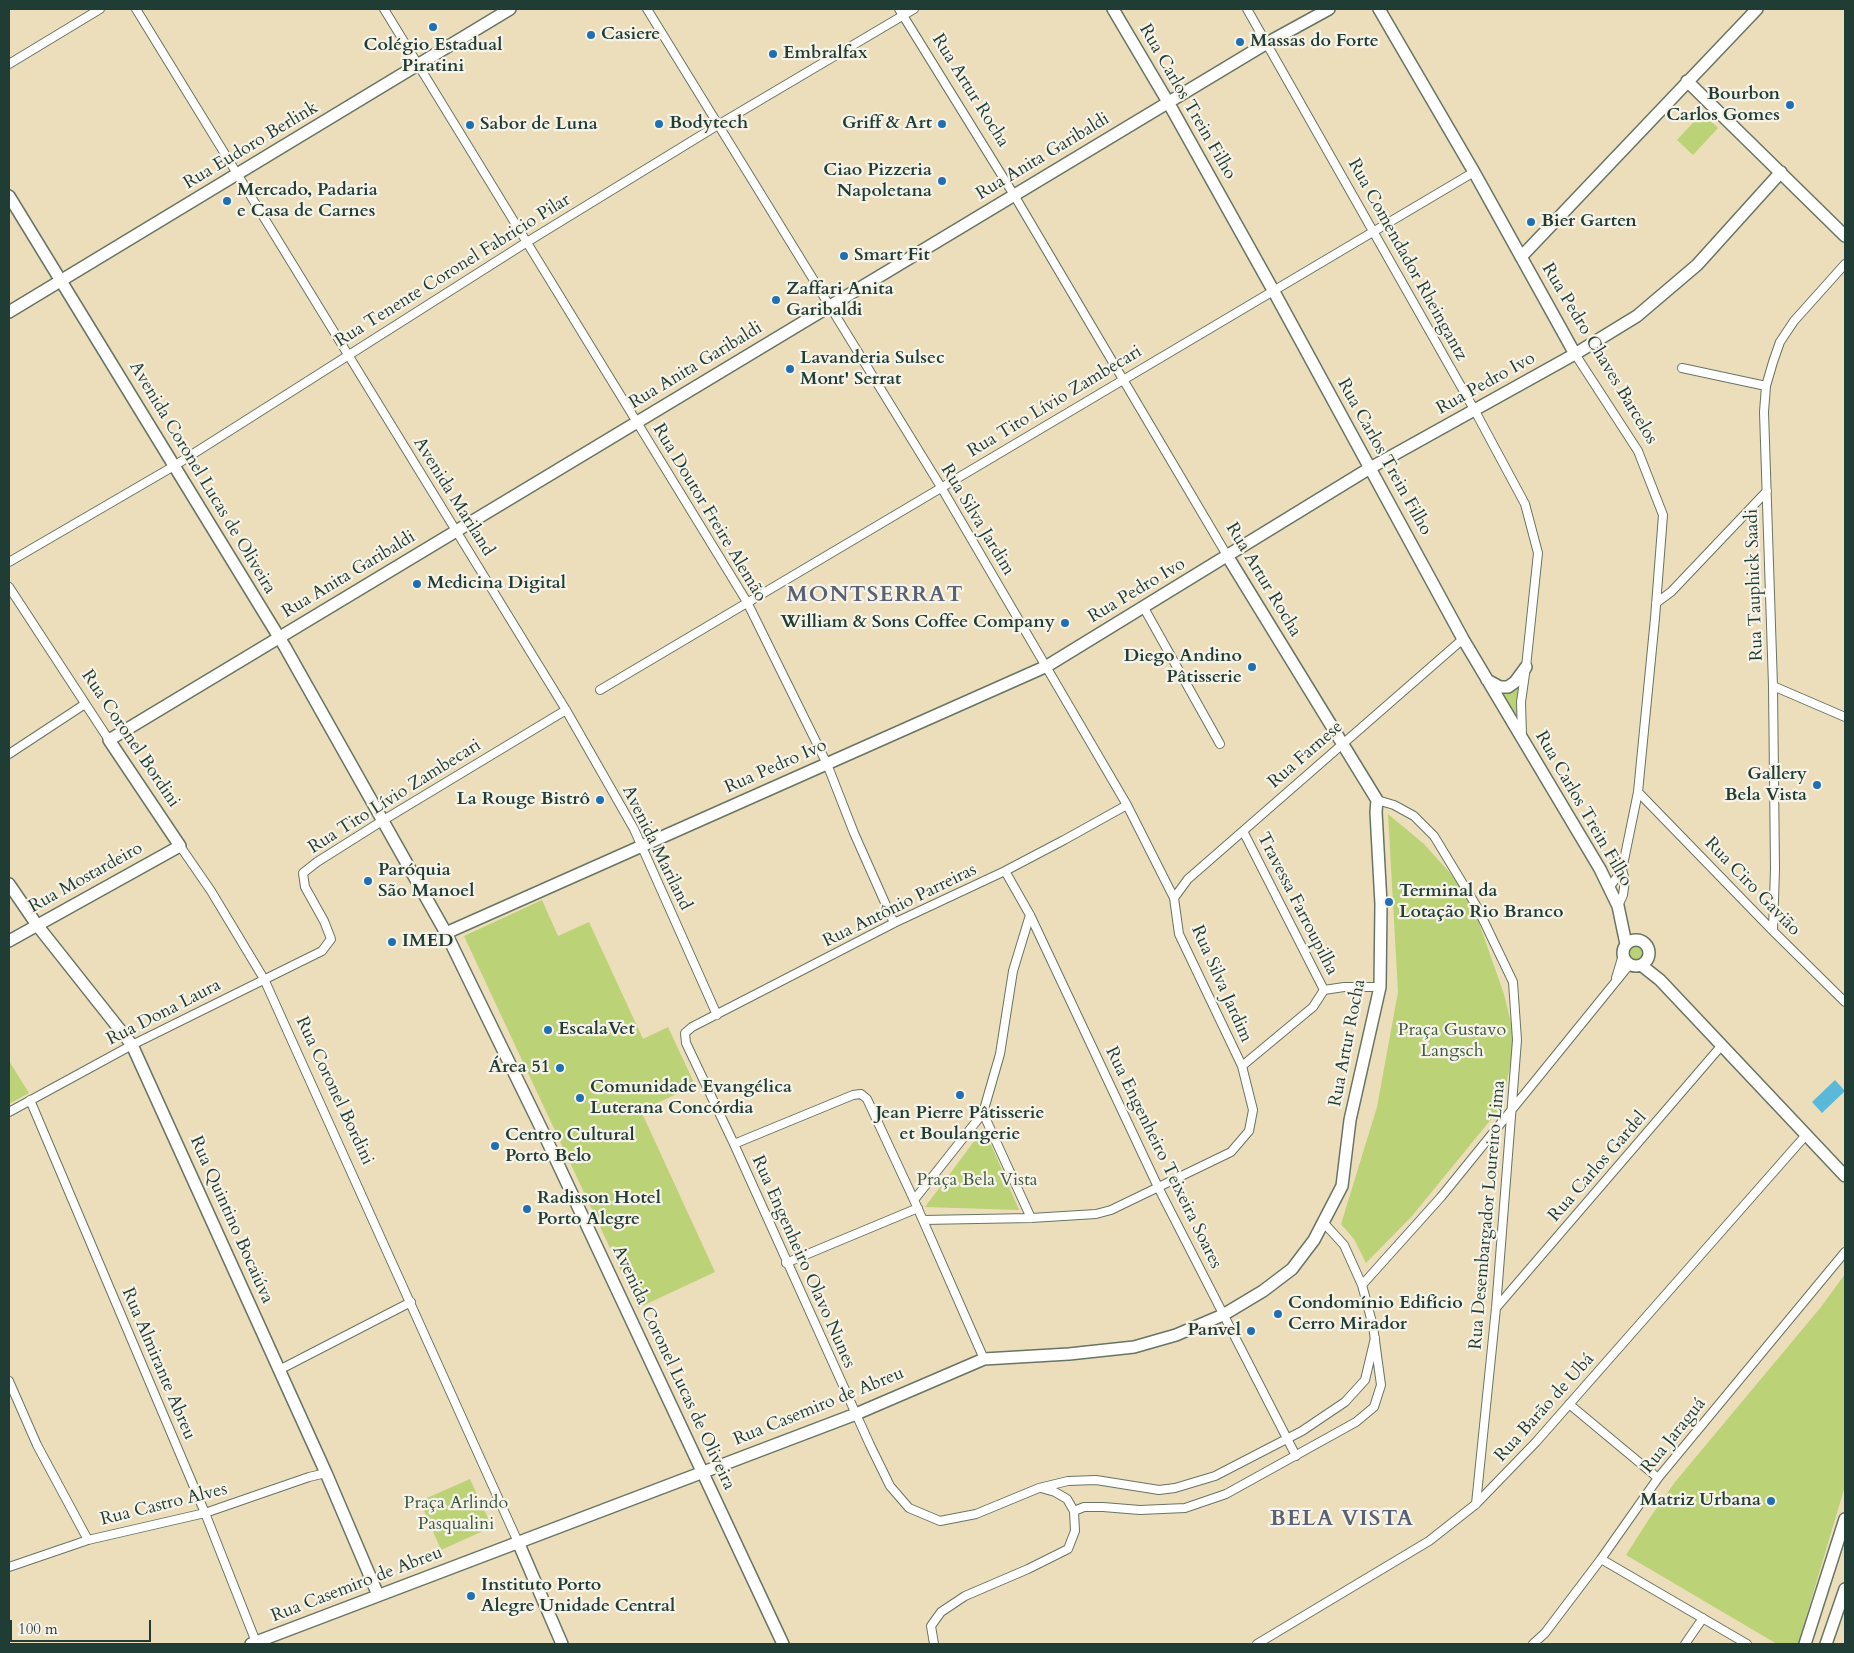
<!DOCTYPE html>
<meta charset="utf-8">
<style>
body{margin:0}
#map{position:relative;width:1854px;height:1653px;overflow:hidden;background:#ecdebb;font-family:Cardo,serif}
canvas{display:block}
.frame{position:absolute;inset:0;border:10px solid #1f3d34;pointer-events:none}
.scale{position:absolute;left:10px;top:1620px;width:141px;height:22px;box-sizing:border-box;border:2px solid #1f3d34;border-top:0;padding-left:6px;font-size:15px;line-height:18px;white-space:nowrap;color:#1f3d34;-webkit-text-stroke:4px #f7f3e8;paint-order:stroke}
</style>
<div id="map">
<canvas width="1854" height="1653"></canvas>
<div class="frame"></div>
<div class="scale">100 m</div>
</div>
<script>
const context = document.querySelector('canvas').getContext('2d');
context.lineJoin = 'round';
function fillPath(path, color) { context.fillStyle = color; context.fill(path, 'evenodd'); }
const poly = rows => new Path2D(rows.map(r => 'M' + r).join(''));
function trace(path, color, width, dash) { context.strokeStyle = color; context.lineWidth = width; context.lineCap = dash ? 'butt' : 'round'; context.setLineDash(dash || []); context.stroke(path); }
function write(font, color, halo, rows, align = 'center') {
  context.font = font + ' Cardo,serif'; context.lineWidth = 4.5; context.setLineDash([]); context.textBaseline = 'middle'; context.strokeStyle = halo; context.fillStyle = color; for (const [text, x, y, turn = 0] of rows) {
    context.save(); context.translate(x, y); context.rotate((+turn || 0) * Math.PI / 180); context.textAlign = isNaN(turn) ? turn : align; if (halo) context.strokeText(text, 0, 0); context.fillText(text, 0, 0); context.restore();
  }
}
fillPath(poly([
 [1702,113,1718,128,1693,155,1677,140],
 [1520,684,1516,702,1517,726,1500,692,1508,692,1516,690],
 [1388,814,1424,844,1451,874,1473,906,1504,994,1515,1040,1502,1106,1412,1216,1366,1263,1354,1239,1341,1224,1377,1107,1398,992],
 [542,900,558,936,589,922,643,1039,668,1027,695,1085,641,1111,715,1272,638,1308,464,936],
 '1626 953a10 10 0 1 1 20 0a10 10 0 1 1-20 0Z',
 [9,1061,29,1093,9,1104],
 [984,1128,1019,1210,925,1207],
 [1845,1274,1845,1486,1798,1644,1777,1644,1626,1555,1649,1519,1675,1482,1821,1307],
 [470,1479,492,1527,441,1550,420,1501]
]), '#bbd276');
fillPath(poly([
 [1835,1080,1845,1091,1822,1113,1812,1102]
]), '#5ab9d9');
const street = poly([
 [136,9,566,710,634,829,717,1015],
 [384,9,747,602,827,764,854,833,894,923],
 [647,9,941,487,1127,805,1174,898,1179,934,1242,1066,1253,1110,1249,1131,1231,1152,1111,1210,1096,1214,1031,1218,923,1220],
 [899,9,1014,195,1228,557],
 [1247,9,1475,411,1525,504,1538,553,1526,667,1521,702,1522,736],
 [9,64,100,9],
 [1575,354,1638,451,1663,515,1655,618,1638,792,1622,870,1625,880,1623,895,1618,906],
 [1682,368,1766,386],
 [9,562,174,466,527,242,718,125,914,9],
 [9,587,109,740],
 [1656,603,1671,592,1767,491],
 [1144,608,1220,744],
 [1773,686,1845,717],
 [600,690,1474,172],
 [9,754,85,704],
 [1638,792,1773,931,1845,1002],
 [1377,800,1394,805,1414,816,1434,836,1477,907,1513,982,1517,1040,1496,1308,1476,1504],
 [1127,805,1064,840,1005,871,894,923,692,1027,685,1033,686,1043,734,1144,870,1445,890,1486,909,1508,940,1521,976,1514,1039,1488,1068,1481,1096,1480,1159,1490,1175,1488,1215,1476,1302,1431,1345,1402,1365,1380,1375,1338],
 [1243,831,1324,990],
 [180,846,211,891,264,979,518,1542],
 [1005,871,1030,915,1158,1187,1296,1456],
 [1609,888,1622,870],
 [1174,898,1188,879,1463,639],
 [1773,931,1775,869,1773,686,1764,412,1766,386,1773,362,1780,342,1794,321,1845,264],
 [1616,978,1623,955],
 [1242,1066,1313,1007,1324,990,1344,987,1380,987],
 [30,1100,205,1513,256,1642],
 [9,1112,132,1045,322,951,331,939,324,921,305,887,303,873,317,862,382,821,566,710],
 [983,1113,1031,1218],
 [734,1144,853,1095,861,1094,867,1099,914,1200,984,1359],
 [914,1200,983,1113,1000,1054,1013,971,1030,915],
 [786,1263,918,1208],
 [1362,1285,1441,1197,1630,964],
 [1496,1308,1722,1045],
 [279,1370,411,1302],
 [9,1381,37,1445,88,1540],
 [1569,1404,1658,1478],
 [1074,1511,1084,1507,1103,1507,1140,1510,1185,1508,1226,1494,1356,1422,1374,1407,1381,1385,1373,1326,1362,1285,1344,1245,1323,1222],
 [1601,1559,1747,1644],
 [9,1567,88,1540,205,1513,309,1477,326,1473],
 [934,1644,931,1626,941,1612,965,1596,1028,1569,1068,1549,1075,1531,1074,1511,1067,1499,1055,1492,1041,1488],
 [1257,1644,1429,1541,1476,1504,1536,1442,1806,1135],
 [1533,1644,1545,1633,1601,1559,1658,1478,1845,1252],
 [1685,1644,1703,1618]
]);
const secondary = poly([
 [1113,9,1168,102,1273,290,1463,639,1600,869,1618,906,1626,944],
 [1379,9,1474,172,1575,354],
 [1687,81,1845,236],
 [9,196,285,647,446,933,543,1132,783,1644],
 [1521,257,1757,9],
 [9,312,510,9],
 [1487,680,1500,687,1508,687,1515,682,1526,667],
 [9,884,37,925,132,1045,326,1473,378,1595],
 [446,933,1047,666,1370,468,1575,354,1637,316,1697,265,1781,172],
 '1623 953a13 13 0 1 1 26 0a13 13 0 1 1-26 0Z',
 [9,941,180,846,109,740,1267,43,1329,9],
 [1641,965,1660,980,1845,1176],
 [518,1542,562,1644],
 [251,1644,856,1414,984,1359,1069,1354,1134,1347,1176,1335,1223,1315,1263,1291,1292,1269,1314,1240,1342,1186,1350,1120,1380,987,1381,904,1376,812,1377,800,1228,557],
 [1805,1644,1845,1519],
 [1826,1644,1845,1589]
]);
trace(street, '#677563', 10);
trace(secondary, '#677563', 14);
trace(street, '#fff', 8);
trace(secondary, '#fff', 11);
for (const [x, y, r, color] of [
 [433,27,5,"#1f6fb2"],
 [591,35,5,"#1f6fb2"],
 [1240,42,5,"#1f6fb2"],
 [773,54,5,"#1f6fb2"],
 [1790,105,5,"#1f6fb2"],
 [659,124,5,"#1f6fb2"],
 [942,124,5,"#1f6fb2"],
 [470,125,5,"#1f6fb2"],
 [942,181,5,"#1f6fb2"],
 [227,201,5,"#1f6fb2"],
 [1531,222,5,"#1f6fb2"],
 [844,256,5,"#1f6fb2"],
 [776,300,5,"#1f6fb2"],
 [790,369,5,"#1f6fb2"],
 [417,584,5,"#1f6fb2"],
 [1065,623,5,"#1f6fb2"],
 [1252,667,5,"#1f6fb2"],
 [1817,785,5,"#1f6fb2"],
 [600,800,5,"#1f6fb2"],
 [368,881,5,"#1f6fb2"],
 [1389,902,5,"#1f6fb2"],
 [392,942,5,"#1f6fb2"],
 [548,1030,5,"#1f6fb2"],
 [560,1068,5,"#1f6fb2"],
 [960,1095,5,"#1f6fb2"],
 [580,1098,5,"#1f6fb2"],
 [495,1146,5,"#1f6fb2"],
 [527,1209,5,"#1f6fb2"],
 [1278,1314,5,"#1f6fb2"],
 [1251,1331,5,"#1f6fb2"],
 [1771,1501,5,"#1f6fb2"],
 [471,1596,5,"#1f6fb2"]
]) { const dot = new Path2D(); dot.arc(x, y, r, 0, 2 * Math.PI); context.fillStyle = color; context.fill(dot); trace(dot, '#f7f3e8', 2); }
write('bold 18px', '#1f3d34', '#f7f3e8', [
 ["Casiere",601,35],
 ["Massas do Forte",1250,42],
 ["Colégio Estadual",433,46,"center"],
 ["Piratini",433,67,"center"],
 ["Embralfax",783,54],
 ["Bourbon",1780,95,"right"],
 ["Carlos Gomes",1780,116,"right"],
 ["Bodytech",669,124],
 ["Griff & Art",932,124,"right"],
 ["Sabor de Luna",480,125],
 ["Ciao Pizzeria",932,171,"right"],
 ["Napoletana",932,192,"right"],
 ["Mercado, Padaria",237,191],
 ["e Casa de Carnes",237,212],
 ["Bier Garten",1541,222],
 ["Smart Fit",854,256],
 ["Zaffari Anita",786,290],
 ["Garibaldi",786,311],
 ["Lavanderia Sulsec",800,359],
 ["Mont' Serrat",800,380],
 ["Medicina Digital",427,584],
 ["William & Sons Coffee Company",1055,623,"right"],
 ["Diego Andino",1242,657,"right"],
 ["Pâtisserie",1242,678,"right"],
 ["Gallery",1807,775,"right"],
 ["Bela Vista",1807,796,"right"],
 ["La Rouge Bistrô",590,800,"right"],
 ["Paróquia",378,871],
 ["São Manoel",378,892],
 ["Terminal da",1399,892],
 ["Lotação Rio Branco",1399,913],
 ["IMED",402,942],
 ["EscalaVet",558,1030],
 ["Área 51",550,1068,"right"],
 ["Comunidade Evangélica",590,1088],
 ["Luterana Concórdia",590,1109],
 ["Jean Pierre Pâtisserie",960,1114,"center"],
 ["et Boulangerie",960,1135,"center"],
 ["Centro Cultural",505,1136],
 ["Porto Belo",505,1157],
 ["Radisson Hotel",537,1199],
 ["Porto Alegre",537,1220],
 ["Condomínio Edifício",1288,1304],
 ["Cerro Mirador",1288,1325],
 ["Panvel",1241,1331,"right"],
 ["Matriz Urbana",1761,1501,"right"],
 ["Instituto Porto",481,1586],
 ["Alegre Unidade Central",481,1607]
], 'left');
write('18px', '#1f3d34', '#f7f3e8', [
 ["Rua Artur Rocha",970,91,58],
 ["Rua Carlos Trein Filho",1187,102,60],
 ["Rua Eudoro Berlink",251,146,-31],
 ["Rua Anita Garibaldi",1043,157,-31],
 ["Rua Comendador Rheingantz",1407,260,61],
 ["Rua Tenente Coronel Fabricio Pilar",453,271,-32],
 ["Rua Pedro Chaves Barcelos",1599,354,59],
 ["Rua Anita Garibaldi",696,366,-31],
 ["Rua Pedro Ivo",1486,384,-29],
 ["Rua Tito Lívio Zambecari",1055,402,-31],
 ["Rua Carlos Trein Filho",1384,457,61],
 ["Avenida Coronel Lucas de Oliveira",202,478,59],
 ["Avenida Mariland",453,497,58],
 ["Rua Doutor Freire Alemão",709,513,59],
 ["Rua Silva Jardim",977,520,59],
 ["Rua Anita Garibaldi",349,575,-31],
 ["Rua Artur Rocha",1263,580,59],
 ["Rua Tauphick Saadi",1755,585,-92],
 ["Rua Pedro Ivo",1137,591,-31],
 ["Rua Coronel Bordini",130,739,56],
 ["Rua Farnese",1306,755,-41],
 ["Rua Pedro Ivo",776,767,-24],
 ["Rua Tito Lívio Zambecari",395,797,-32],
 ["Rua Carlos Trein Filho",1583,809,60],
 ["Avenida Mariland",656,848,64],
 ["Rua Mostardeiro",86,878,-29],
 ["Rua Ciro Gavião",1752,887,46],
 ["Travessa Farroupilha",1297,904,63],
 ["Rua Antônio Parreiras",900,906,-26],
 ["Rua Silva Jardim",1221,984,66],
 ["Rua Dona Laura",164,1013,-27],
 ["Rua Artur Rocha",1348,1043,-79],
 ["Rua Coronel Bordini",334,1091,65],
 ["Rua Engenheiro Teixeira Soares",1163,1158,64],
 ["Rua Carlos Gardel",1598,1167,-49],
 ["Rua Desembargador Loureiro Lima",1488,1215,-85],
 ["Rua Quintino Bocaiúva",231,1220,66],
 ["Rua Engenheiro Olavo Nunes",803,1262,66],
 ["Rua Almirante Abreu",158,1364,67],
 ["Avenida Coronel Lucas de Oliveira",673,1368,65],
 ["Rua Casemiro de Abreu",819,1407,-22],
 ["Rua Barão de Ubá",1545,1408,-48],
 ["Rua Jaraguá",1674,1436,-51],
 ["Rua Castro Alves",164,1505,-14],
 ["Rua Casemiro de Abreu",357,1585,-21]
]);
write('18px', '#3e5b41', '#f7f3e8', [
 ["Praça Gustavo",1452,1031],
 ["Langsch",1452,1052],
 ["Praça Bela Vista",977,1181],
 ["Praça Arlindo",456,1504],
 ["Pasqualini",456,1525]
]);
context.letterSpacing = '1px';
write('bold 22px', '#596273', '#f7f3e8', [
 ["MONTSERRAT",875,596],
 ["BELA VISTA",1342,1520]
]);
context.letterSpacing = '0px';
</script>
